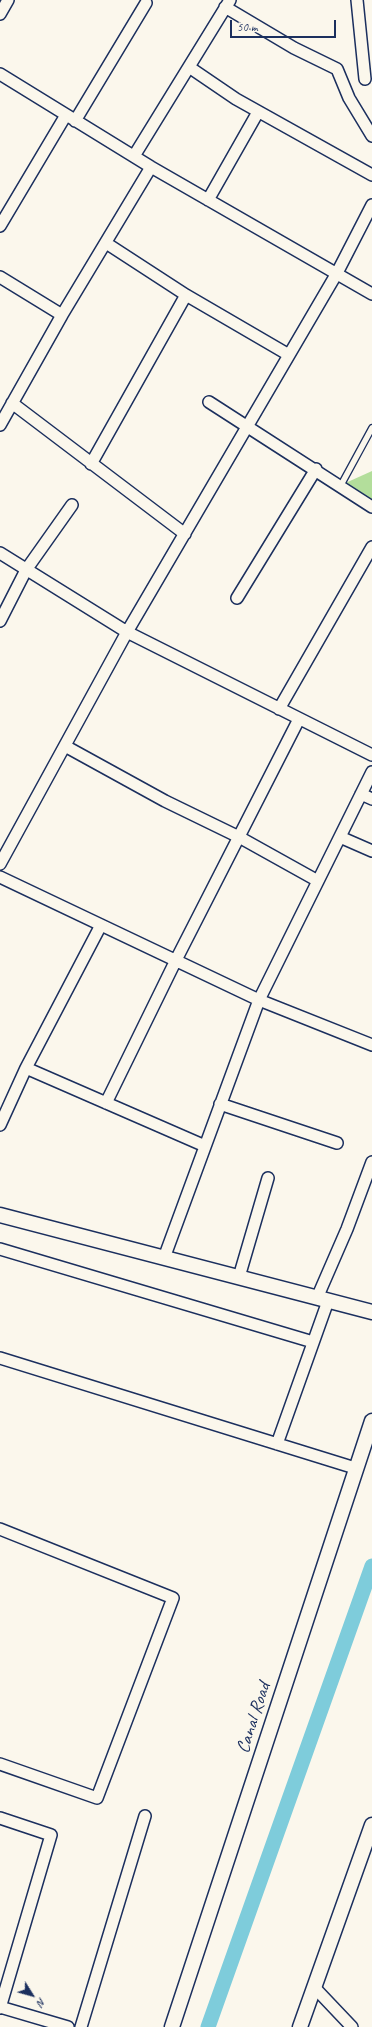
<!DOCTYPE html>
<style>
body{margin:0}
#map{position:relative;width:372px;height:2027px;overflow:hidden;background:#fbf7ec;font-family:Caveat,sans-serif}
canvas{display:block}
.north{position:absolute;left:12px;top:1975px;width:40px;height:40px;-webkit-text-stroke:3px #fbf7ec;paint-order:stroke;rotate:127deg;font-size:11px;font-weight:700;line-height:16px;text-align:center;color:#1b2f5e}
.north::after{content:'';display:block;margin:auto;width:14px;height:18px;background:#1b2f5e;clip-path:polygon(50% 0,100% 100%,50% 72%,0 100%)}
.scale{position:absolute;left:230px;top:20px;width:106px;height:18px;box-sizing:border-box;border:2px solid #1b2f5e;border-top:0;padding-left:5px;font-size:12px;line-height:14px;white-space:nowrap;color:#1b2f5e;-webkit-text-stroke:3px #fbf7ec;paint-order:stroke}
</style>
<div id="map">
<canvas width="372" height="2027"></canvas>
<div class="north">N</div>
<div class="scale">50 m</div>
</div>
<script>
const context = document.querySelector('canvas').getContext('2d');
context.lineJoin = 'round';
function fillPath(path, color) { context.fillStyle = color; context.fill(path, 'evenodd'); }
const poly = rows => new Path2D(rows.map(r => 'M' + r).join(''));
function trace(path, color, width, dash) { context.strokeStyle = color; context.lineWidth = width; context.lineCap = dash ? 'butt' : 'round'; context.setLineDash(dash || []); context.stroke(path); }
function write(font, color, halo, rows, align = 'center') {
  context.font = font + ' Caveat,sans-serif'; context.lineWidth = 3; context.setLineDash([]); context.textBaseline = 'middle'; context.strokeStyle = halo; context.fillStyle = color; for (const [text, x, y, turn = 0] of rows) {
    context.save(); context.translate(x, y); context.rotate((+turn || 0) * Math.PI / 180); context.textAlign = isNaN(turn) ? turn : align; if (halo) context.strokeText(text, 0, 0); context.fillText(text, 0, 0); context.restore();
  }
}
fillPath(poly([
 [372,471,372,507,341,485]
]), '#b3de9b');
trace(poly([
 [208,2027,372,1566]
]), '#7eccdb', 15);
const service = poly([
 [341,485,372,428]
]);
const minor = poly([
 [357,0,365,79],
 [225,7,294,48,337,69,349,98,372,136],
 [0,14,8,0],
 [189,67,236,99,372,175],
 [0,74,151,167,372,294],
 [75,121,146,3],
 [134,156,230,0],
 [208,200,258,112],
 [0,226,66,115],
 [106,243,186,295,289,355],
 [0,277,62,315,151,167],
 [209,402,372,507],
 [12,403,185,534],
 [0,425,62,315],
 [91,464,186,295],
 [0,553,127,632,337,273,372,205],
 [237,598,316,469],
 [0,621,26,570,72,505],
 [279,709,372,547],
 [65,746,165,801,239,837,318,881],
 [361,794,372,799],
 [340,837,372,851],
 [0,864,127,632,372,755],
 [0,877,259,1000,372,772],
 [26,1068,205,1146],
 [106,1103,176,960,299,719],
 [220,1104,337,1143],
 [0,1125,26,1068,101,925],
 [0,1249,313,1342],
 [164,1258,259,1000,372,1045],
 [239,1277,268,1178],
 [317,1298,347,1229,372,1162],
 [0,1358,355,1468],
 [277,1444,328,1301],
 [0,1529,173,1598,97,1798,0,1764],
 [0,1818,51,1835,0,2008],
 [314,1987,352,2027],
 [0,2007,68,2027],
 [81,2027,145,1816]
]);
const tertiary = poly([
 [0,1215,372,1312],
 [172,2027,372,1421],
 [300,2027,372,1825]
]);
trace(service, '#1b2f5e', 8);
trace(minor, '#1b2f5e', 14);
trace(tertiary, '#1b2f5e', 17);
trace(service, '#fbf7ec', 5.5);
trace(minor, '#fbf7ec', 11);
trace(tertiary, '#fbf7ec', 14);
write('19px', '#1b2f5e', '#fbf7ec', [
 ["Canal Road",254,1718,-72]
]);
</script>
